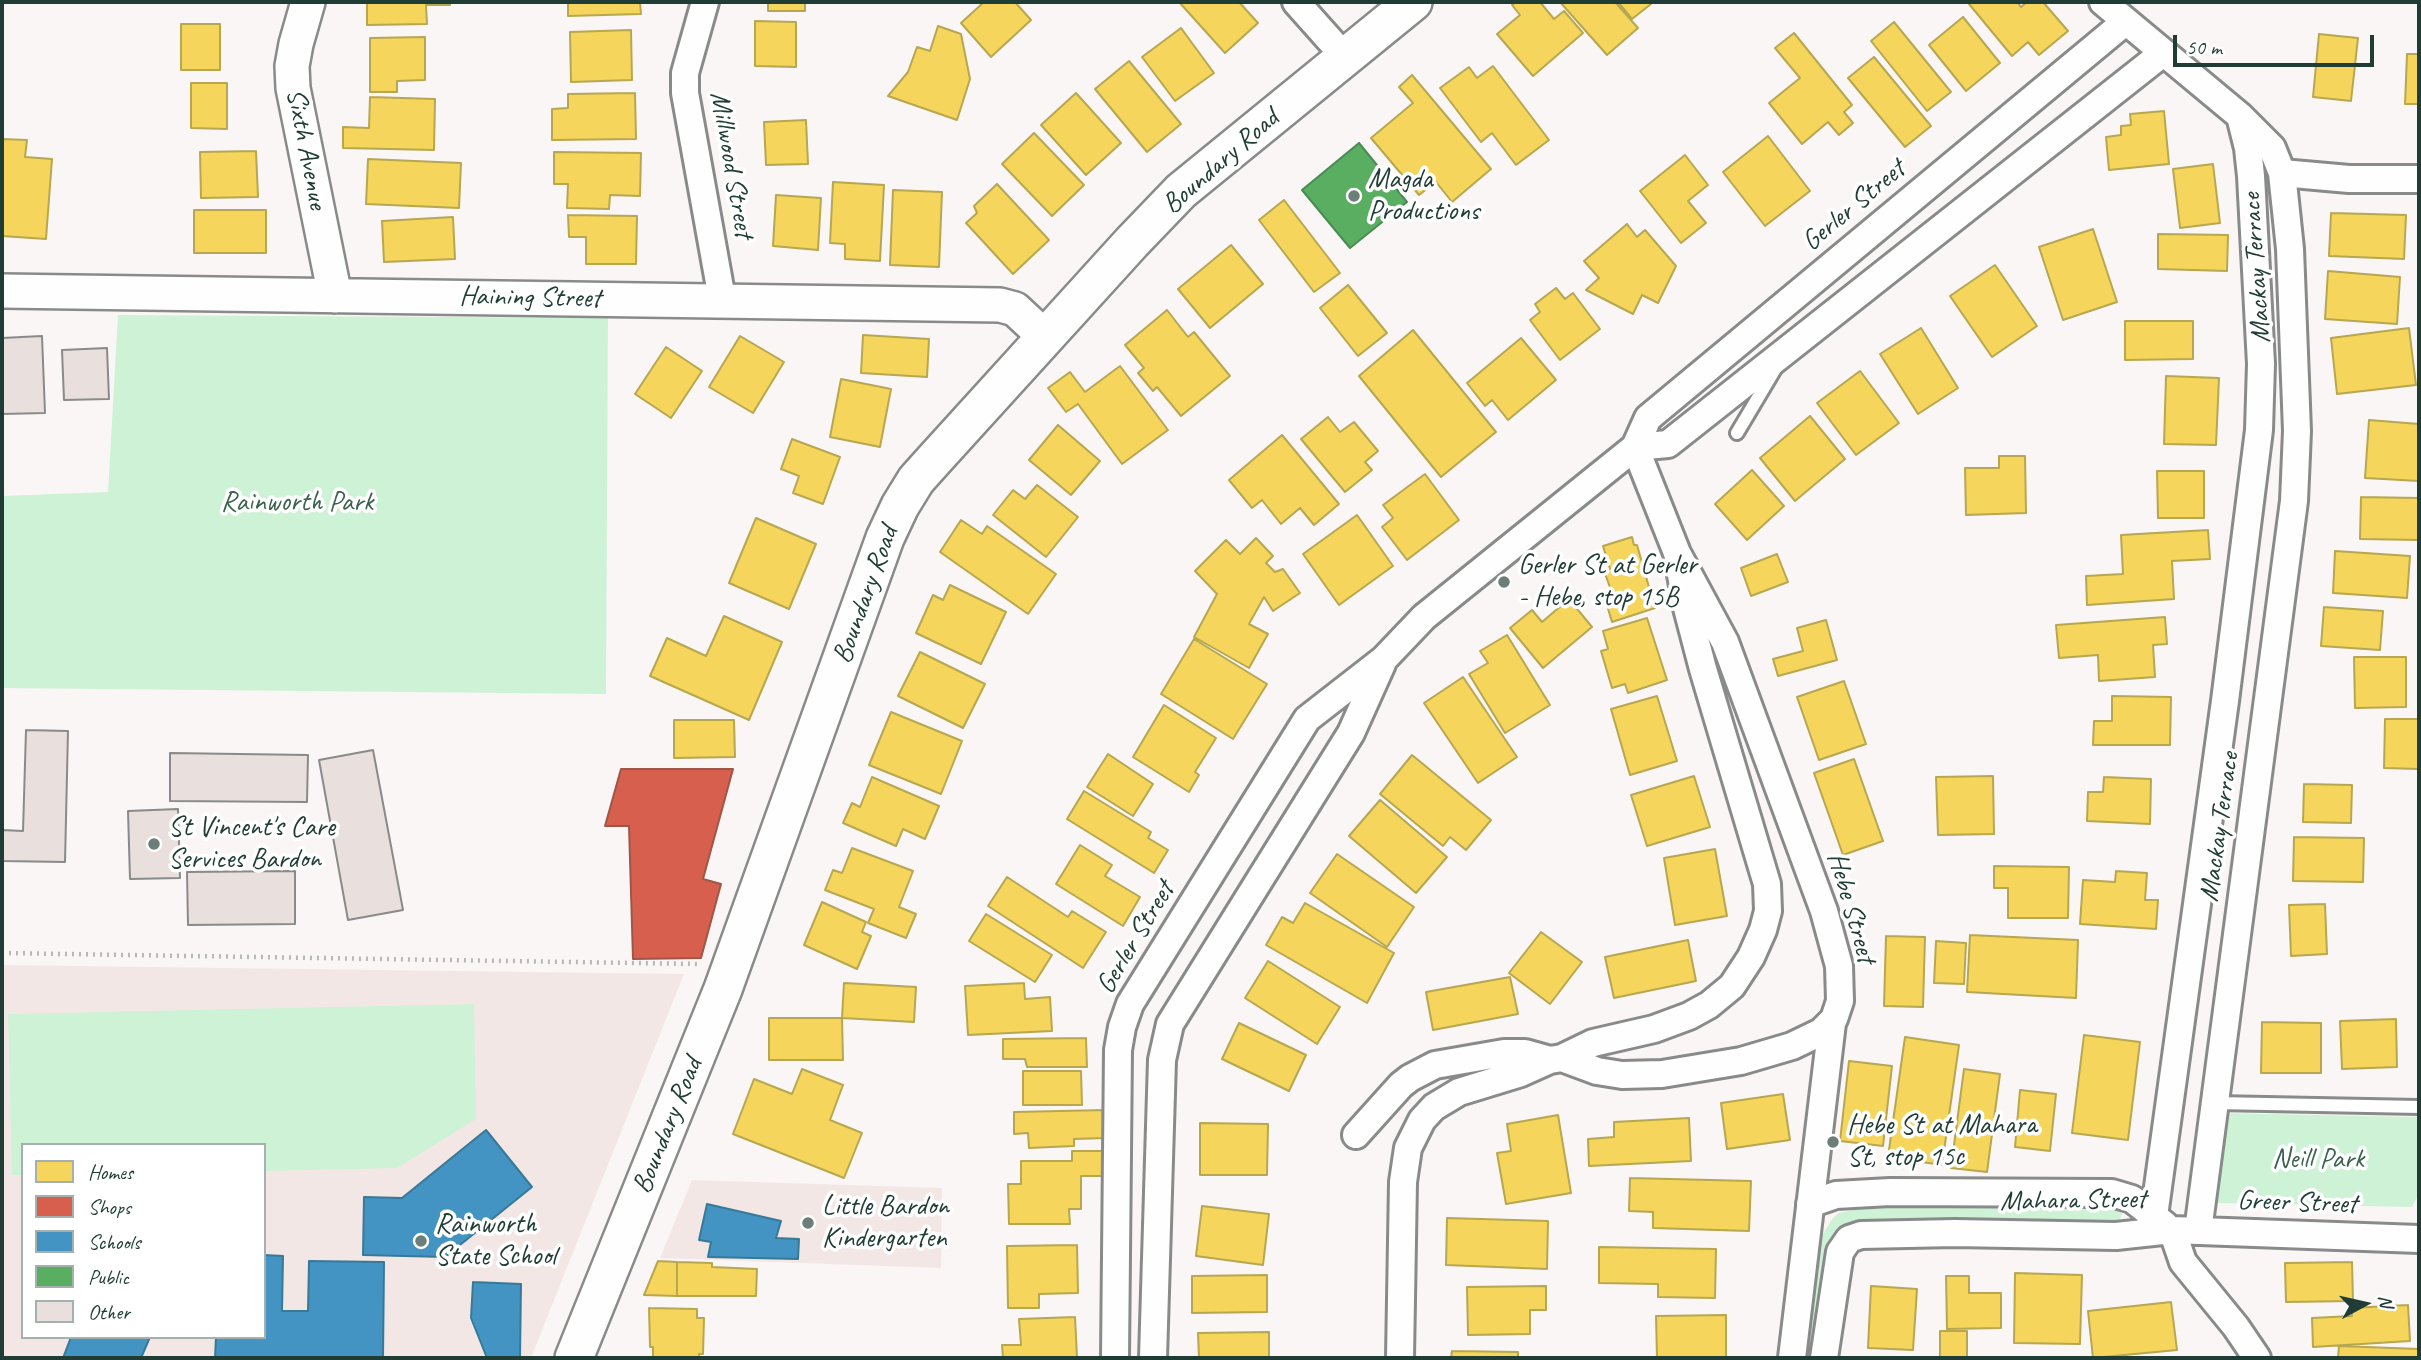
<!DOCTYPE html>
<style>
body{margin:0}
#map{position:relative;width:2421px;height:1360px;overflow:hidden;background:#fbf6f6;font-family:Caveat,sans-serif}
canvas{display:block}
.frame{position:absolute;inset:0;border:4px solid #1f3d34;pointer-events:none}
.legend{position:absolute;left:21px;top:1143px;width:245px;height:196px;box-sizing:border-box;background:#fff;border:2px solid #a5b1ae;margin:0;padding:9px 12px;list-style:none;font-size:21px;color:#1f3d34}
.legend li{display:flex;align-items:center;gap:14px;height:35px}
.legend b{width:35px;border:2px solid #a5b1ae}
.north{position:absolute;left:2330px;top:1269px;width:70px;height:70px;-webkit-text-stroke:5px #fff;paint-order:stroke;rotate:82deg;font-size:19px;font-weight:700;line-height:28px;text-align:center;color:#1f3d34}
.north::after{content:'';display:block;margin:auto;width:24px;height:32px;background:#1f3d34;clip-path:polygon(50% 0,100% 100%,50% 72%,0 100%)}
.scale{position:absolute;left:2173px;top:35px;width:201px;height:32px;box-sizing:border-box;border:4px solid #1f3d34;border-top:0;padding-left:9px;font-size:21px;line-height:24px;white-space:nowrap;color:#1f3d34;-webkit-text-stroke:5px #fff;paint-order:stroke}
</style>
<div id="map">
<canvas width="2421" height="1360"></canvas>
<div class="frame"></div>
<ul class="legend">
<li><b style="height:19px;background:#f6d55c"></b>Homes</li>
<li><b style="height:19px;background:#d6604d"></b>Shops</li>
<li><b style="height:19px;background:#4393c3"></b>Schools</li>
<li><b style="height:19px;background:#5aae61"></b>Public</li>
<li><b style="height:19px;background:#e9dfdd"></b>Other</li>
</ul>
<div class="north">N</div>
<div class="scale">50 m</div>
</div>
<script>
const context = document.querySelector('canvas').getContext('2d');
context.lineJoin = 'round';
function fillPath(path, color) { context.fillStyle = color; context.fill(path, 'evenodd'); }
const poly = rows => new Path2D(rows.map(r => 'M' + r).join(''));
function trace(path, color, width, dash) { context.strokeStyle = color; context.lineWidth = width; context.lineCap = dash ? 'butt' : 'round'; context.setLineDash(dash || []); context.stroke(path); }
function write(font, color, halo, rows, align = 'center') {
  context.font = font + ' Caveat,sans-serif'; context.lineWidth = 7; context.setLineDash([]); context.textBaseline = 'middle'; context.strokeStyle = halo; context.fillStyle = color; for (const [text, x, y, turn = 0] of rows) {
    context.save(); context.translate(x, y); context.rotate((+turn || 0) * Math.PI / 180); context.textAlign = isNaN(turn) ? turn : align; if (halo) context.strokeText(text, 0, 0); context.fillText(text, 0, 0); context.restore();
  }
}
fillPath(poly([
 [2,965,684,974,531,1358,2,1358],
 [23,1145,264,1145,264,1337,23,1337],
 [692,1180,942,1188,941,1268,660,1258]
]), '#f3e7e6');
fillPath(poly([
 [118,315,608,318,606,694,2,688,2,496,108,492],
 [474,1004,476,1119,397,1168,264,1171,264,1145,23,1145,23,1175,12,1175,8,1014],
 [2219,1113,2419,1117,2419,1193,2412,1207,2217,1203],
 [1960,1204,2115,1207,2120,1209,2122,1214,2120,1219,2115,1221,1960,1218,1850,1228,1819,1358,1804,1358,1817,1243,1833,1218,1839,1213,1862,1208]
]), '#cef2d6');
const homes = poly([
 [367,2,450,2,450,5,426,5,427,24,367,25,367,2],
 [568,2,640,2,641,14,568,16,568,2],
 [768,2,805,2,805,11,768,11,768,2],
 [984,2,1015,2,1031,20,991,57,961,23,984,2],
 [1179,2,1239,2,1258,23,1225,53,1179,2],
 [1516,2,1540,2,1554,19,1564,11,1583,33,1533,76,1497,34,1520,15,1512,5,1516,2],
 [1560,2,1615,2,1638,28,1607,55,1560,2],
 [1618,2,1649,2,1651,4,1632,19,1618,2],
 [1972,2,2017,2,2021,7,2027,2,2043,2,2068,31,2039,55,2028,42,2012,56,1969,4,1972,2],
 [1963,17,2000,63,1966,91,1929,45,1963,17],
 [755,21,796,22,796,67,755,66,755,21],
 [1894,22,1951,92,1927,111,1871,41,1894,22],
 [181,24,220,24,220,70,181,70,181,24],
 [938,26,961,34,970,79,957,120,888,96,908,72,917,47,930,51,938,26],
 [1181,28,1214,73,1175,101,1142,57,1181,28],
 [631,30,632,80,571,82,570,32,631,30],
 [1794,33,1852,105,1844,112,1853,123,1839,135,1828,122,1802,144,1769,103,1800,78,1775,48,1794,33],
 [2319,34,2358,38,2351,101,2313,97,2319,34],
 [425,37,425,80,397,81,397,92,370,92,370,38,425,37],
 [2407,54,2419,54,2419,104,2405,104,2407,54],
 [1874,57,1931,126,1905,147,1848,78,1874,57],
 [1129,61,1181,124,1147,152,1095,89,1129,61],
 [1493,66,1549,140,1516,165,1492,133,1481,142,1440,88,1469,67,1477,78,1493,66],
 [1412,75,1491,169,1452,202,1436,182,1419,195,1371,138,1413,103,1399,87,1412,75],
 [191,83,227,83,227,129,191,128,191,83],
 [635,93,636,139,552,140,552,109,568,108,568,94,635,93],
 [1076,93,1121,143,1086,175,1041,125,1076,93],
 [370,97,435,99,434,150,343,148,343,127,369,128,370,97],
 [2164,111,2169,164,2109,170,2106,137,2121,135,2121,126,2131,125,2130,114,2164,111],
 [806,120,808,164,766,165,764,122,806,120],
 [1034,133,1084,185,1052,216,1002,164,1034,133],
 [1768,136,1810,191,1765,226,1723,172,1768,136],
 [2,139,27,140,25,157,52,159,46,239,2,236,2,139],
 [256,151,258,197,201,198,200,152,256,151],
 [554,152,641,153,640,196,610,195,609,209,567,208,568,184,554,184,554,152],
 [1685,155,1708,185,1688,201,1706,223,1681,243,1640,191,1685,155],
 [368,159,461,163,459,208,366,204,368,159],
 [2213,164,2220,223,2180,228,2173,169,2213,164],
 [833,182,884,185,880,261,845,259,845,244,830,243,833,182],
 [997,184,1049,240,1013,274,966,223,977,213,974,206,997,184],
 [893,190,942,192,939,267,890,265,893,190],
 [776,195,821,198,818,250,773,246,776,195],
 [1284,200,1340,273,1314,292,1259,220,1284,200],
 [194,210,266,210,266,253,194,253,194,210],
 [2331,213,2406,215,2404,259,2329,256,2331,213],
 [568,215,637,216,636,264,586,264,586,237,569,237,568,215],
 [453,217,455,259,384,262,382,221,453,217],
 [1627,224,1637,237,1645,230,1676,266,1658,303,1642,295,1633,314,1586,290,1599,278,1584,261,1627,224],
 [2093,229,2117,302,2063,320,2039,247,2093,229],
 [2158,234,2228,235,2227,271,2158,269,2158,234],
 [1231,245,1263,284,1210,328,1178,289,1231,245],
 [1995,265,2037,326,1992,357,1950,296,1995,265],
 [2328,271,2400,277,2397,324,2325,319,2328,271],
 [1348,285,1387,333,1358,356,1320,308,1348,285],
 [1556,288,1565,299,1573,293,1600,329,1560,360,1530,320,1540,312,1535,304,1556,288],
 [1167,310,1188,337,1194,332,1230,376,1181,416,1157,387,1153,391,1138,373,1144,368,1125,345,1167,310],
 [2125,321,2193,321,2193,359,2125,360,2125,321],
 [1921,328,1958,388,1918,414,1880,354,1921,328],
 [2409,328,2416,385,2337,394,2331,338,2409,328],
 [1413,330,1496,432,1441,477,1359,376,1413,330],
 [863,335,929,339,927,377,861,373,863,335],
 [740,336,784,362,753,413,709,387,740,336],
 [1521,338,1556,380,1508,420,1492,400,1485,406,1467,383,1521,338],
 [666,347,702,371,671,418,635,394,666,347],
 [1120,366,1168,430,1122,464,1078,404,1066,412,1048,388,1070,372,1085,392,1120,366],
 [1860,371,1899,423,1856,455,1817,403,1860,371],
 [2166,376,2219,378,2216,445,2164,444,2166,376],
 [841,379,891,389,880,447,830,437,841,379],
 [1810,416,1845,459,1795,501,1760,458,1810,416],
 [1328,417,1340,432,1354,422,1378,451,1365,462,1372,470,1345,492,1301,439,1328,417],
 [2369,420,2419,424,2419,481,2365,478,2369,420],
 [1058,425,1100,461,1071,495,1029,460,1058,425],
 [1282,435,1339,504,1314,525,1300,508,1281,524,1262,500,1252,508,1229,480,1282,435],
 [792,439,840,457,823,504,793,493,799,476,781,469,792,439],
 [1999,456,2025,456,2026,513,1966,515,1965,468,1999,468,1999,456],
 [1752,470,1784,506,1747,540,1715,504,1752,470],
 [2157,471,2204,471,2204,518,2158,518,2157,471],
 [1425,474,1459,520,1407,560,1382,527,1393,518,1383,505,1425,474],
 [1037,485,1078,517,1046,557,993,515,1013,490,1025,499,1037,485],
 [2361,497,2419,498,2419,540,2360,539,2361,497],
 [1357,515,1393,566,1339,605,1303,554,1357,515],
 [756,518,816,544,789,609,729,583,756,518],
 [961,520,982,534,987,526,1056,574,1028,614,940,552,961,520],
 [2208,530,2210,559,2172,561,2174,599,2087,605,2086,576,2123,574,2121,535,2208,530],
 [1632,537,1634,545,1637,545,1655,608,1612,622,1603,592,1611,590,1604,571,1610,569,1603,546,1632,537],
 [1256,538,1273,556,1266,563,1275,572,1283,569,1300,593,1273,611,1264,597,1249,624,1268,634,1249,668,1194,637,1217,594,1195,571,1226,540,1240,554,1256,538],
 [2335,551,2410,556,2407,598,2333,593,2335,551],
 [1777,554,1788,582,1751,596,1741,568,1777,554],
 [950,585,1006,612,981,664,916,633,933,595,943,600,950,585],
 [1569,599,1592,627,1543,668,1510,628,1532,610,1542,622,1569,599],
 [2324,607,2383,611,2380,650,2321,646,2324,607],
 [724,616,782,642,749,720,650,676,667,638,706,656,724,616],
 [2165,617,2167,644,2153,645,2155,677,2099,681,2098,655,2059,658,2056,625,2165,617],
 [1647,618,1667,680,1628,693,1625,684,1612,688,1601,651,1608,649,1603,631,1647,618],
 [1826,620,1837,660,1778,676,1773,659,1803,651,1797,628,1826,620],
 [1507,635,1550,705,1505,733,1469,674,1488,663,1480,651,1507,635],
 [1194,639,1267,684,1233,739,1161,694,1194,639],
 [920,652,985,684,963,728,898,696,920,652],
 [2354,657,2406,657,2406,707,2355,708,2354,657],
 [1463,677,1517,757,1478,783,1424,703,1463,677],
 [1844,681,1866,744,1819,760,1797,697,1844,681],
 [1657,696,1677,761,1630,775,1611,709,1657,696],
 [2112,696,2171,697,2170,745,2093,745,2094,721,2112,721,2112,696],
 [1164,705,1216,738,1195,772,1199,775,1189,792,1133,757,1164,705],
 [891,712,962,741,941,794,869,765,891,712],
 [2385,719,2418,719,2418,769,2384,768,2385,719],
 [674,720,734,720,735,757,674,758,674,720],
 [1108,754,1153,784,1133,816,1087,787,1108,754],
 [1412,755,1491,820,1466,850,1450,837,1443,846,1380,794,1412,755],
 [1854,759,1883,841,1843,855,1814,773,1854,759],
 [1694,776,1710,827,1647,846,1631,795,1694,776],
 [1993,776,1994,834,1938,835,1936,777,1993,776],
 [872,777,939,806,925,839,903,829,896,846,843,823,852,803,860,807,872,777],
 [2104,777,2151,779,2150,824,2087,821,2088,792,2103,792,2104,777],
 [2304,784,2352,785,2351,823,2303,822,2304,784],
 [1084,791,1151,832,1148,838,1168,850,1154,873,1067,819,1084,791],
 [1380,800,1447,857,1416,893,1349,836,1380,800],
 [2294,837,2364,838,2363,882,2293,881,2294,837],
 [1080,845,1112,865,1105,876,1140,897,1123,926,1056,884,1080,845],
 [852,848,913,871,899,907,916,914,906,938,868,923,874,909,825,890,833,870,842,873,852,848],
 [1715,849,1727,916,1675,925,1664,858,1715,849],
 [1337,854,1414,907,1387,947,1310,893,1337,854],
 [1994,866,2069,867,2068,918,2008,918,2008,888,1994,888,1994,866],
 [2116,871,2147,873,2145,900,2158,900,2156,929,2080,924,2083,880,2115,882,2116,871],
 [1007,877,1068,917,1072,911,1106,932,1083,968,988,906,1007,877],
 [822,902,866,922,862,932,871,936,857,969,804,945,822,902],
 [1305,903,1394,953,1367,1003,1266,945,1282,917,1293,923,1305,903],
 [2325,904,2327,954,2291,956,2289,905,2325,904],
 [986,914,1052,955,1035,982,969,941,986,914],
 [1541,932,1582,962,1550,1004,1509,973,1541,932],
 [1970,935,2078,940,2076,998,1967,992,1970,935],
 [1886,936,1925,937,1923,1007,1884,1006,1886,936],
 [1688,940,1696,981,1614,998,1605,957,1688,940],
 [1936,941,1966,943,1964,984,1934,983,1936,941],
 [1268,961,1340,1007,1317,1044,1245,998,1268,961],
 [1510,977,1518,1014,1433,1030,1426,992,1510,977],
 [844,983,916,987,914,1022,842,1018,844,983],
 [1024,983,1025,999,1050,997,1052,1031,968,1035,965,986,1024,983],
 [769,1018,842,1018,843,1060,769,1060,769,1018],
 [2396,1019,2397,1067,2342,1069,2340,1021,2396,1019],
 [2262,1022,2321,1023,2321,1073,2261,1073,2262,1022],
 [1239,1023,1306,1055,1289,1091,1222,1059,1239,1023],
 [2084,1035,2140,1042,2128,1140,2072,1133,2084,1035],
 [1905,1037,1959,1045,1942,1165,1888,1157,1905,1037],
 [1086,1038,1087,1067,1027,1067,1025,1059,1003,1059,1003,1039,1086,1038],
 [1849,1061,1892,1066,1883,1146,1840,1141,1849,1061],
 [802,1069,843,1085,830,1120,862,1133,844,1178,733,1134,754,1079,792,1094,802,1069],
 [1964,1069,2000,1074,1987,1172,1951,1168,1964,1069],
 [1023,1071,1081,1071,1082,1105,1023,1105,1023,1071],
 [2020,1090,2056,1094,2050,1151,2015,1147,2020,1090],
 [1783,1094,1790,1140,1727,1149,1721,1103,1783,1094],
 [1106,1110,1106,1138,1074,1139,1074,1146,1029,1148,1028,1133,1014,1134,1014,1112,1106,1110],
 [1558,1115,1571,1193,1506,1204,1497,1153,1511,1151,1507,1124,1558,1115],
 [1689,1118,1691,1161,1589,1166,1588,1139,1614,1137,1614,1122,1689,1118],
 [1200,1123,1268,1124,1267,1175,1200,1175,1200,1123],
 [1072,1151,1103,1151,1103,1176,1081,1176,1081,1209,1069,1209,1070,1224,1009,1224,1008,1184,1021,1184,1021,1161,1072,1161,1072,1151],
 [1630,1178,1751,1181,1749,1231,1653,1228,1653,1212,1629,1211,1630,1178],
 [1202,1206,1269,1214,1263,1265,1196,1256,1202,1206],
 [1447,1218,1548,1221,1547,1269,1446,1265,1447,1218],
 [1077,1245,1078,1293,1039,1294,1039,1308,1008,1308,1007,1246,1077,1245],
 [1599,1247,1716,1249,1715,1298,1658,1297,1658,1284,1599,1283,1599,1247],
 [658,1261,677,1262,677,1296,644,1295,658,1261],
 [677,1262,712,1263,712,1267,757,1269,756,1296,677,1296,677,1262],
 [2352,1262,2353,1301,2286,1302,2285,1263,2352,1262],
 [2015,1273,2082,1275,2080,1344,2014,1343,2015,1273],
 [1267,1275,1267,1312,1192,1313,1192,1276,1267,1275],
 [1946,1276,1969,1276,1969,1293,2001,1293,2001,1328,1947,1329,1946,1276],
 [1546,1286,1546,1310,1530,1310,1530,1334,1468,1335,1467,1287,1546,1286],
 [1871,1286,1917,1289,1913,1350,1868,1348,1871,1286],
 [2171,1302,2177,1350,2093,1358,2088,1311,2171,1302],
 [2408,1305,2410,1341,2313,1347,2312,1318,2352,1316,2351,1308,2408,1305],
 [649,1308,697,1309,697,1318,704,1318,703,1354,699,1354,699,1358,653,1357,653,1347,650,1347,649,1308],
 [1726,1315,1726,1358,1657,1358,1656,1316,1726,1315],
 [1075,1317,1077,1357,1003,1358,1002,1345,1021,1345,1019,1319,1075,1317],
 [1940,1331,1967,1331,1967,1358,1940,1358,1940,1331],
 [1269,1332,1269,1358,1199,1358,1198,1333,1269,1332],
 [2339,1346,2419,1349,2419,1358,2338,1358,2339,1346],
 [1452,1351,1518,1352,1518,1358,1451,1358,1452,1351]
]);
fillPath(homes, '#f6d55c');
trace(homes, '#b6a750', 2);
const shops = poly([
 [621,769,733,769,703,879,721,884,701,958,633,959,629,826,605,826,621,769]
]);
fillPath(shops, '#d6604d');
trace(shops, '#9f5646', 2);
const schools = poly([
 [486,1130,532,1187,445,1257,363,1255,364,1197,402,1198,486,1130],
 [707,1204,781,1221,776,1238,799,1239,798,1259,708,1257,711,1242,699,1240,707,1204],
 [264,1255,283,1256,282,1311,308,1311,309,1261,384,1262,383,1358,215,1358,216,1337,264,1337,264,1255],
 [473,1282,521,1284,520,1358,487,1358,471,1318,473,1282],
 [71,1337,150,1337,141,1358,63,1358,71,1337]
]);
fillPath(schools, '#4393c3');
trace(schools, '#387998', 2);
const public = poly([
 [1359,143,1407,202,1350,248,1302,190,1359,143]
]);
fillPath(public, '#5aae61');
trace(public, '#488c54', 2);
const building = poly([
 [42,336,45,413,2,414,2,338,42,336],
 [107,348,109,399,64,400,62,350,107,348],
 [26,730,68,731,65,862,2,861,2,830,23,831,26,730],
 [373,750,403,910,348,920,319,760,373,750],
 [170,753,308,755,307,802,170,801,170,753],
 [178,809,180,878,130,879,128,811,178,809],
 [295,871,295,924,188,925,187,872,295,871]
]);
fillPath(building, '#e9dfdd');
trace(building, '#888b89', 2);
const service = poly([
 [1737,433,1775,369],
 [2215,1103,2419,1107]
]);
const minor = poly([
 [705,2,685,73,685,93,722,299],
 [1296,2,1345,57],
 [2103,2,2240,116,2272,148,2282,173,2290,249,2297,431,2294,501,2198,1231],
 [2282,173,2349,179,2419,179],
 [1635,447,1668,444,2163,53],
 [1562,1058,1597,1071,1622,1075,1662,1074,1741,1061,1792,1046,1821,1032,1834,1019,1840,1001,1839,966,1824,911,1725,642,1677,553,1635,447],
 [1356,1135,1401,1085,1410,1078,1435,1065,1504,1053,1525,1053,1550,1060],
 [1810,1204,1836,1195,1890,1192,2112,1193,2132,1199,2165,1225],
 [2154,1216,2225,701,2259,430,2261,364,2251,176,2248,148,2240,116],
 [2172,1230,2183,1262,2236,1327,2257,1358],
 [1115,1358,1118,1050,1122,1027,1130,1004,1307,719,1384,659,1424,617,1635,447,1648,418,2125,22],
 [1153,1358,1162,1060,1170,1024,1351,733,1382,664],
 [1400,1358,1403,1182,1408,1148,1422,1120,1434,1107,1459,1092,1521,1073,1550,1060,1562,1058,1593,1043,1654,1029,1689,1016,1709,1005,1732,986,1751,957,1763,930,1768,911,1767,884,1703,669,1687,608,1677,553],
 [1792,1358,1832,1023],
 [1824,1358,1840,1252,1849,1239,1861,1235,1955,1233,2116,1236,2172,1230,2419,1239]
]);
const tertiary = poly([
 [308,2,296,44,292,66,293,88,335,296],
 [2,291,1000,305,1015,309,1045,337]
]);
const secondary = poly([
 [574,1358,723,989,885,538,900,506,916,480,933,461,1132,242,1181,191,1413,2]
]);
trace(service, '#888b89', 18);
trace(minor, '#888b89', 32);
trace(tertiary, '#888b89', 38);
trace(secondary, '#888b89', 42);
trace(poly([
 [2,953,698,964]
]), '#b5b8b7', 4.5, [2, 5]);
trace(service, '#fefefe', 12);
trace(minor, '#fefefe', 26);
trace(tertiary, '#fefefe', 33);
trace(secondary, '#fefefe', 37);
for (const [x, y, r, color] of [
 [1354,196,7,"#6c7e78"],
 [1504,582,7,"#6c7e78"],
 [154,844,7,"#6c7e78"],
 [1833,1142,7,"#6c7e78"],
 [808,1223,7,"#6c7e78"],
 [421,1241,7,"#6c7e78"]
]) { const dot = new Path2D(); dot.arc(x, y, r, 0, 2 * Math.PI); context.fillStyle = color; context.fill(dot); trace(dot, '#fff', 2.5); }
write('28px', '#1f3d34', '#fff', [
 ["Sixth Avenue",306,149,79],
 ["Boundary Road",1221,162,-41],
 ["Millwood Street",731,165,80],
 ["Gerler Street",1854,206,-40],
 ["Mackay Terrace",2257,268,-94],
 ["Haining Street",530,298,1],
 ["Boundary Road",866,595,-70],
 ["Mackay Terrace",2220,827,-82],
 ["Hebe Street",1851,908,74],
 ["Gerler Street",1136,938,-59],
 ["Boundary Road",668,1126,-68],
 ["Mahara Street",2073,1201,-1],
 ["Greer Street",2297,1203,2]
]);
write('28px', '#1f3d34', '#fff', [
 ["Magda",1368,180],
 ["Productions",1368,212],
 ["Gerler St at Gerler",1518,566],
 ["- Hebe, stop 15B",1518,598],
 ["St Vincent's Care",168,828],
 ["Services Bardon",168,860],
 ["Hebe St at Mahara",1847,1126],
 ["St, stop 15c",1847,1158],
 ["Little Bardon",822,1207],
 ["Kindergarten",822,1239],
 ["Rainworth",435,1225],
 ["State School",435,1257]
], 'left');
write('28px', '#3b614f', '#fff', [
 ["Rainworth Park",297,503],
 ["Neill Park",2318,1160]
]);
</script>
